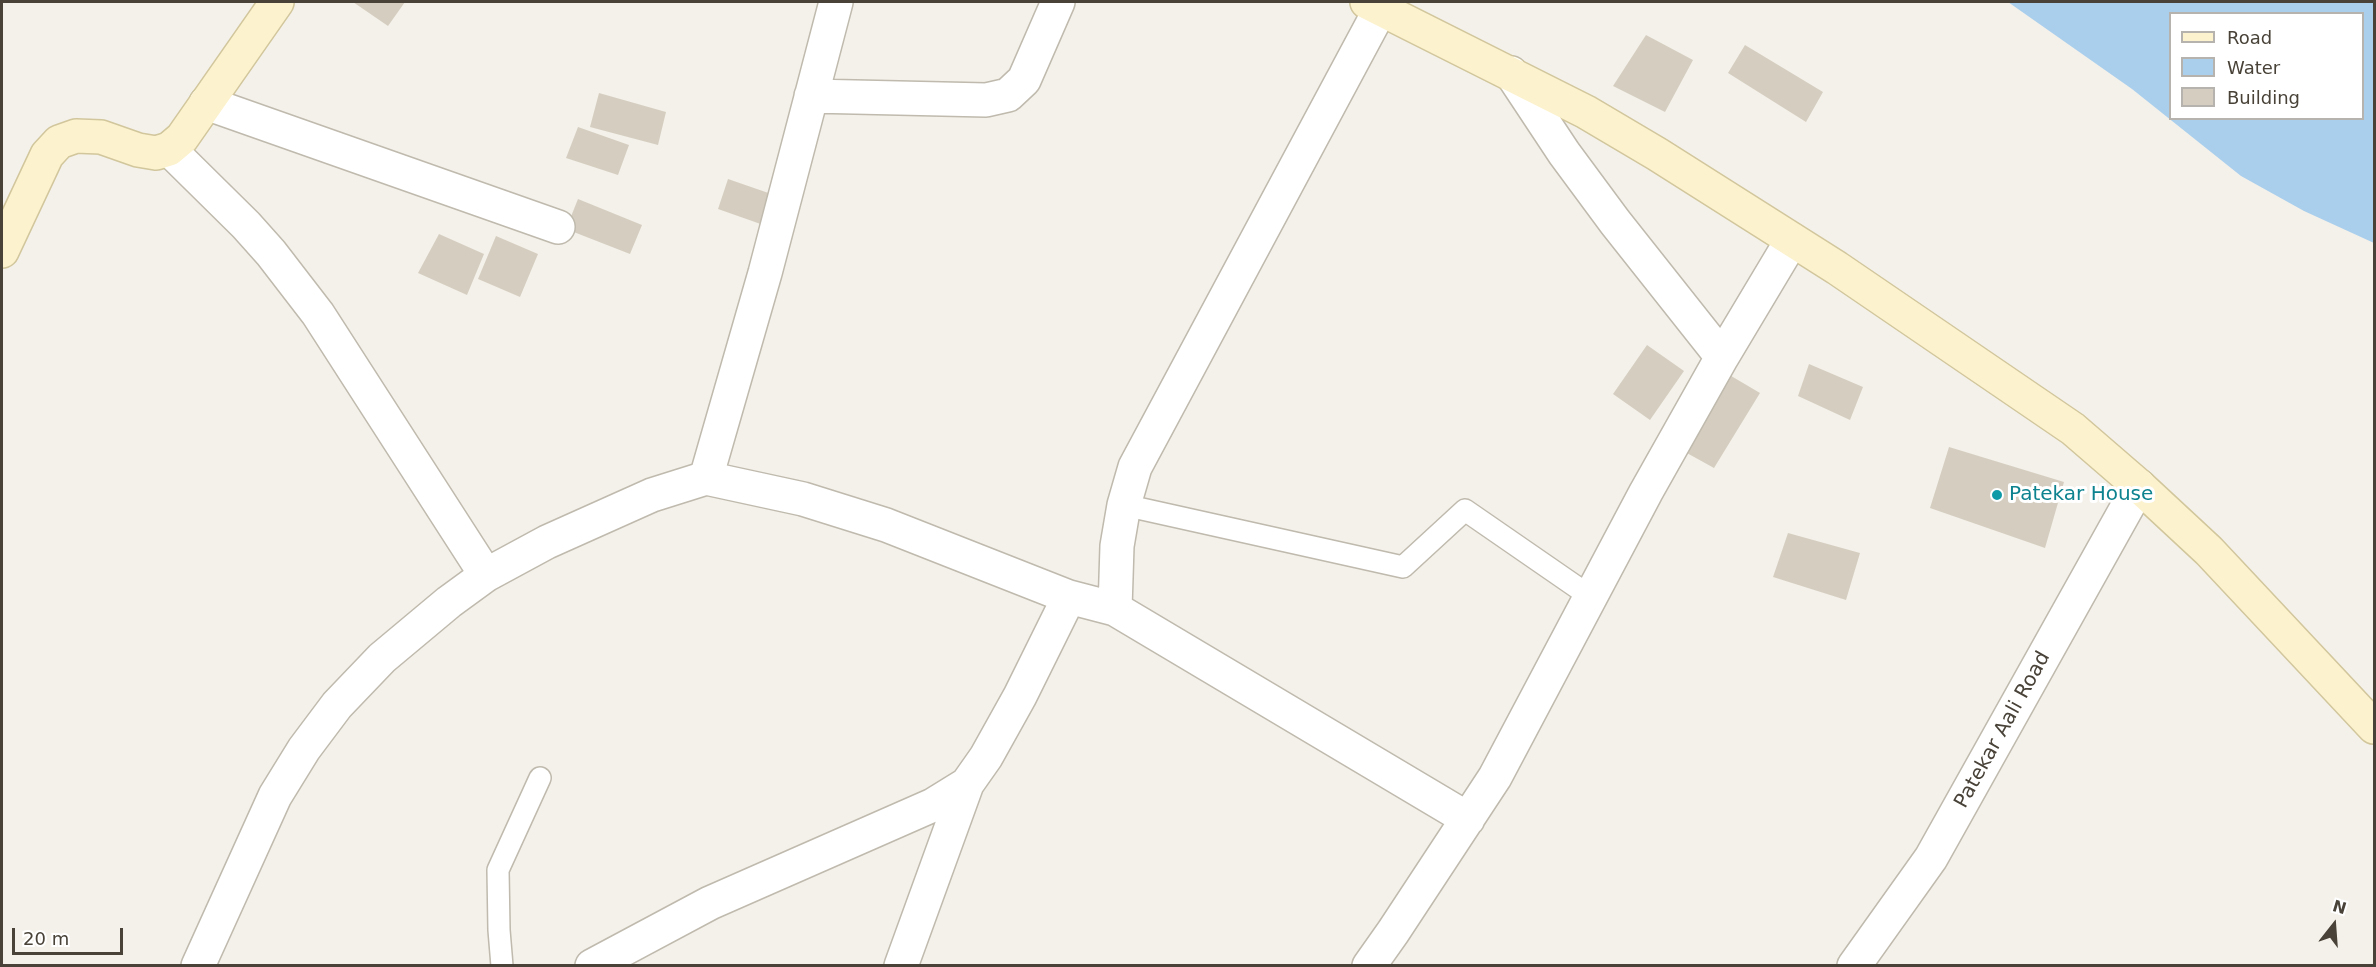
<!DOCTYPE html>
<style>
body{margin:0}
#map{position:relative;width:2376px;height:967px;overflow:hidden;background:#f4f1ea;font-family:"DejaVu Sans",sans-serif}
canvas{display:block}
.frame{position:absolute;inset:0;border:3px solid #484238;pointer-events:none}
.legend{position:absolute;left:2169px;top:12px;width:195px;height:108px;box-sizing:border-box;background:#fff;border:2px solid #b6b3af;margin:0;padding:8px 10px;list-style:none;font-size:18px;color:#484238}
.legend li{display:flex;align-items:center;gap:12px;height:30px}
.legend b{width:30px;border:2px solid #b6b3af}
.north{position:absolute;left:2304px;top:895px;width:60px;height:60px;-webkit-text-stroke:4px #fff;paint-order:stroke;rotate:17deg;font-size:16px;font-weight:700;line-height:24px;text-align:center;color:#484238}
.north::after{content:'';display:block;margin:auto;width:21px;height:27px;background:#484238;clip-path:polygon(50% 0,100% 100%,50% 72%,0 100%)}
.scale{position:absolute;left:12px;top:928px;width:111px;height:27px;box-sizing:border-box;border:3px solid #484238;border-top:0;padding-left:8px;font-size:18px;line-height:21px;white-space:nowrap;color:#484238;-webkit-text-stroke:4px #fff;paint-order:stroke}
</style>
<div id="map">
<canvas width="2376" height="967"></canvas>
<div class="frame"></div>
<ul class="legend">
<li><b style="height:8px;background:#fcf2cd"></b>Road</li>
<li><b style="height:16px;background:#aacfed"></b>Water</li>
<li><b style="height:16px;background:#d5cec0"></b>Building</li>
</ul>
<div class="north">N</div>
<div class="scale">20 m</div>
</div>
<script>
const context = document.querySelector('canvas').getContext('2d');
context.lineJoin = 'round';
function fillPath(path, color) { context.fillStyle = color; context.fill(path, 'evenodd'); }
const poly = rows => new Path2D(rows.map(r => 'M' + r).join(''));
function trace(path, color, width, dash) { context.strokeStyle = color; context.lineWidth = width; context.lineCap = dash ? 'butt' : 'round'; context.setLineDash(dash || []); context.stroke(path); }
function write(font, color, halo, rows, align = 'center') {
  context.font = font + ' "DejaVu Sans",sans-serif'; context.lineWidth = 6; context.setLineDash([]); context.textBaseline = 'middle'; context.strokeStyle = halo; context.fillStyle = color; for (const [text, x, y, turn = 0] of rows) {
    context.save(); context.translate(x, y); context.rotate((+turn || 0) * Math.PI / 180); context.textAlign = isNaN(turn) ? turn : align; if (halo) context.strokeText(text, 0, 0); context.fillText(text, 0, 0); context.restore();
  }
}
fillPath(poly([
 [2008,2,2374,2,2374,243,2304,211,2241,176,2132,89],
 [2170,14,2362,14,2362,118,2170,118]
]), '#aacfed');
fillPath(poly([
 [353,2,405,2,388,26],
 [1646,35,1693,60,1665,112,1613,86],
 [1745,45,1823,92,1806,122,1728,73],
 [599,93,666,112,658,145,590,127],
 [578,127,629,145,618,175,566,158],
 [728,179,780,197,772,228,718,209],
 [578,199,642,225,630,254,566,229],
 [439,234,484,254,467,295,418,273],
 [496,236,538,254,520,297,478,279],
 [1647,345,1684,371,1650,420,1613,394],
 [1809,364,1863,387,1850,420,1798,396],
 [1721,370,1760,393,1714,468,1676,447],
 [1949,447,2064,482,2045,548,1930,508],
 [1788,533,1860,553,1846,600,1773,577]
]), '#d5cec0');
const lane = poly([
 [1124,505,1403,567,1465,510,1591,597],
 [502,966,499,930,498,870,540,778]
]);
const street = poly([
 [1511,73,1564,153,1615,222,1722,357],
 [811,96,986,100,1008,95,1024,80,1058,2],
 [206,103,558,227],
 [169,149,246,225,271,253,318,314,486,575],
 [706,478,765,273,836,2],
 [1115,609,1117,546,1124,505,1135,467,1381,8],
 [198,966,275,796,304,749,337,705,382,658,449,602,486,575,547,542,652,495,706,478,803,499,886,525,1069,597,1115,609,1468,819],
 [592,966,710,903,933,805,967,784,986,757,1020,696,1069,597],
 [901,966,967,784],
 [1369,966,1393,932,1495,777,1646,492,1722,357,1792,240],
 [1854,966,1931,858,2139,486]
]);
const secondary = poly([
 [1367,2,1586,112,1657,154,1837,268,2073,429,2139,486,2209,551,2374,727],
 [2,251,47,155,59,142,76,136,101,137,138,150,156,153,169,149,182,138,277,2]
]);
trace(lane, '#bfbaad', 24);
trace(street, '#bfbaad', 36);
trace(secondary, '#d1c69c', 36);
trace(lane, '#fff', 21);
trace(street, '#fff', 33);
trace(secondary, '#fcf2cd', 33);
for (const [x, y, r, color] of [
 [1997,495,6,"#0f9aa8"]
]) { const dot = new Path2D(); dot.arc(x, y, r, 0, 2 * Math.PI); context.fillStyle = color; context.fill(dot); trace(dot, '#fff', 2); }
write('20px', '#0d838f', '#fff', [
 ["Patekar House",2009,495]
], 'left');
write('20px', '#484238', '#fff', [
 ["Patekar Aali Road",2003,730,-61]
]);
</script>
